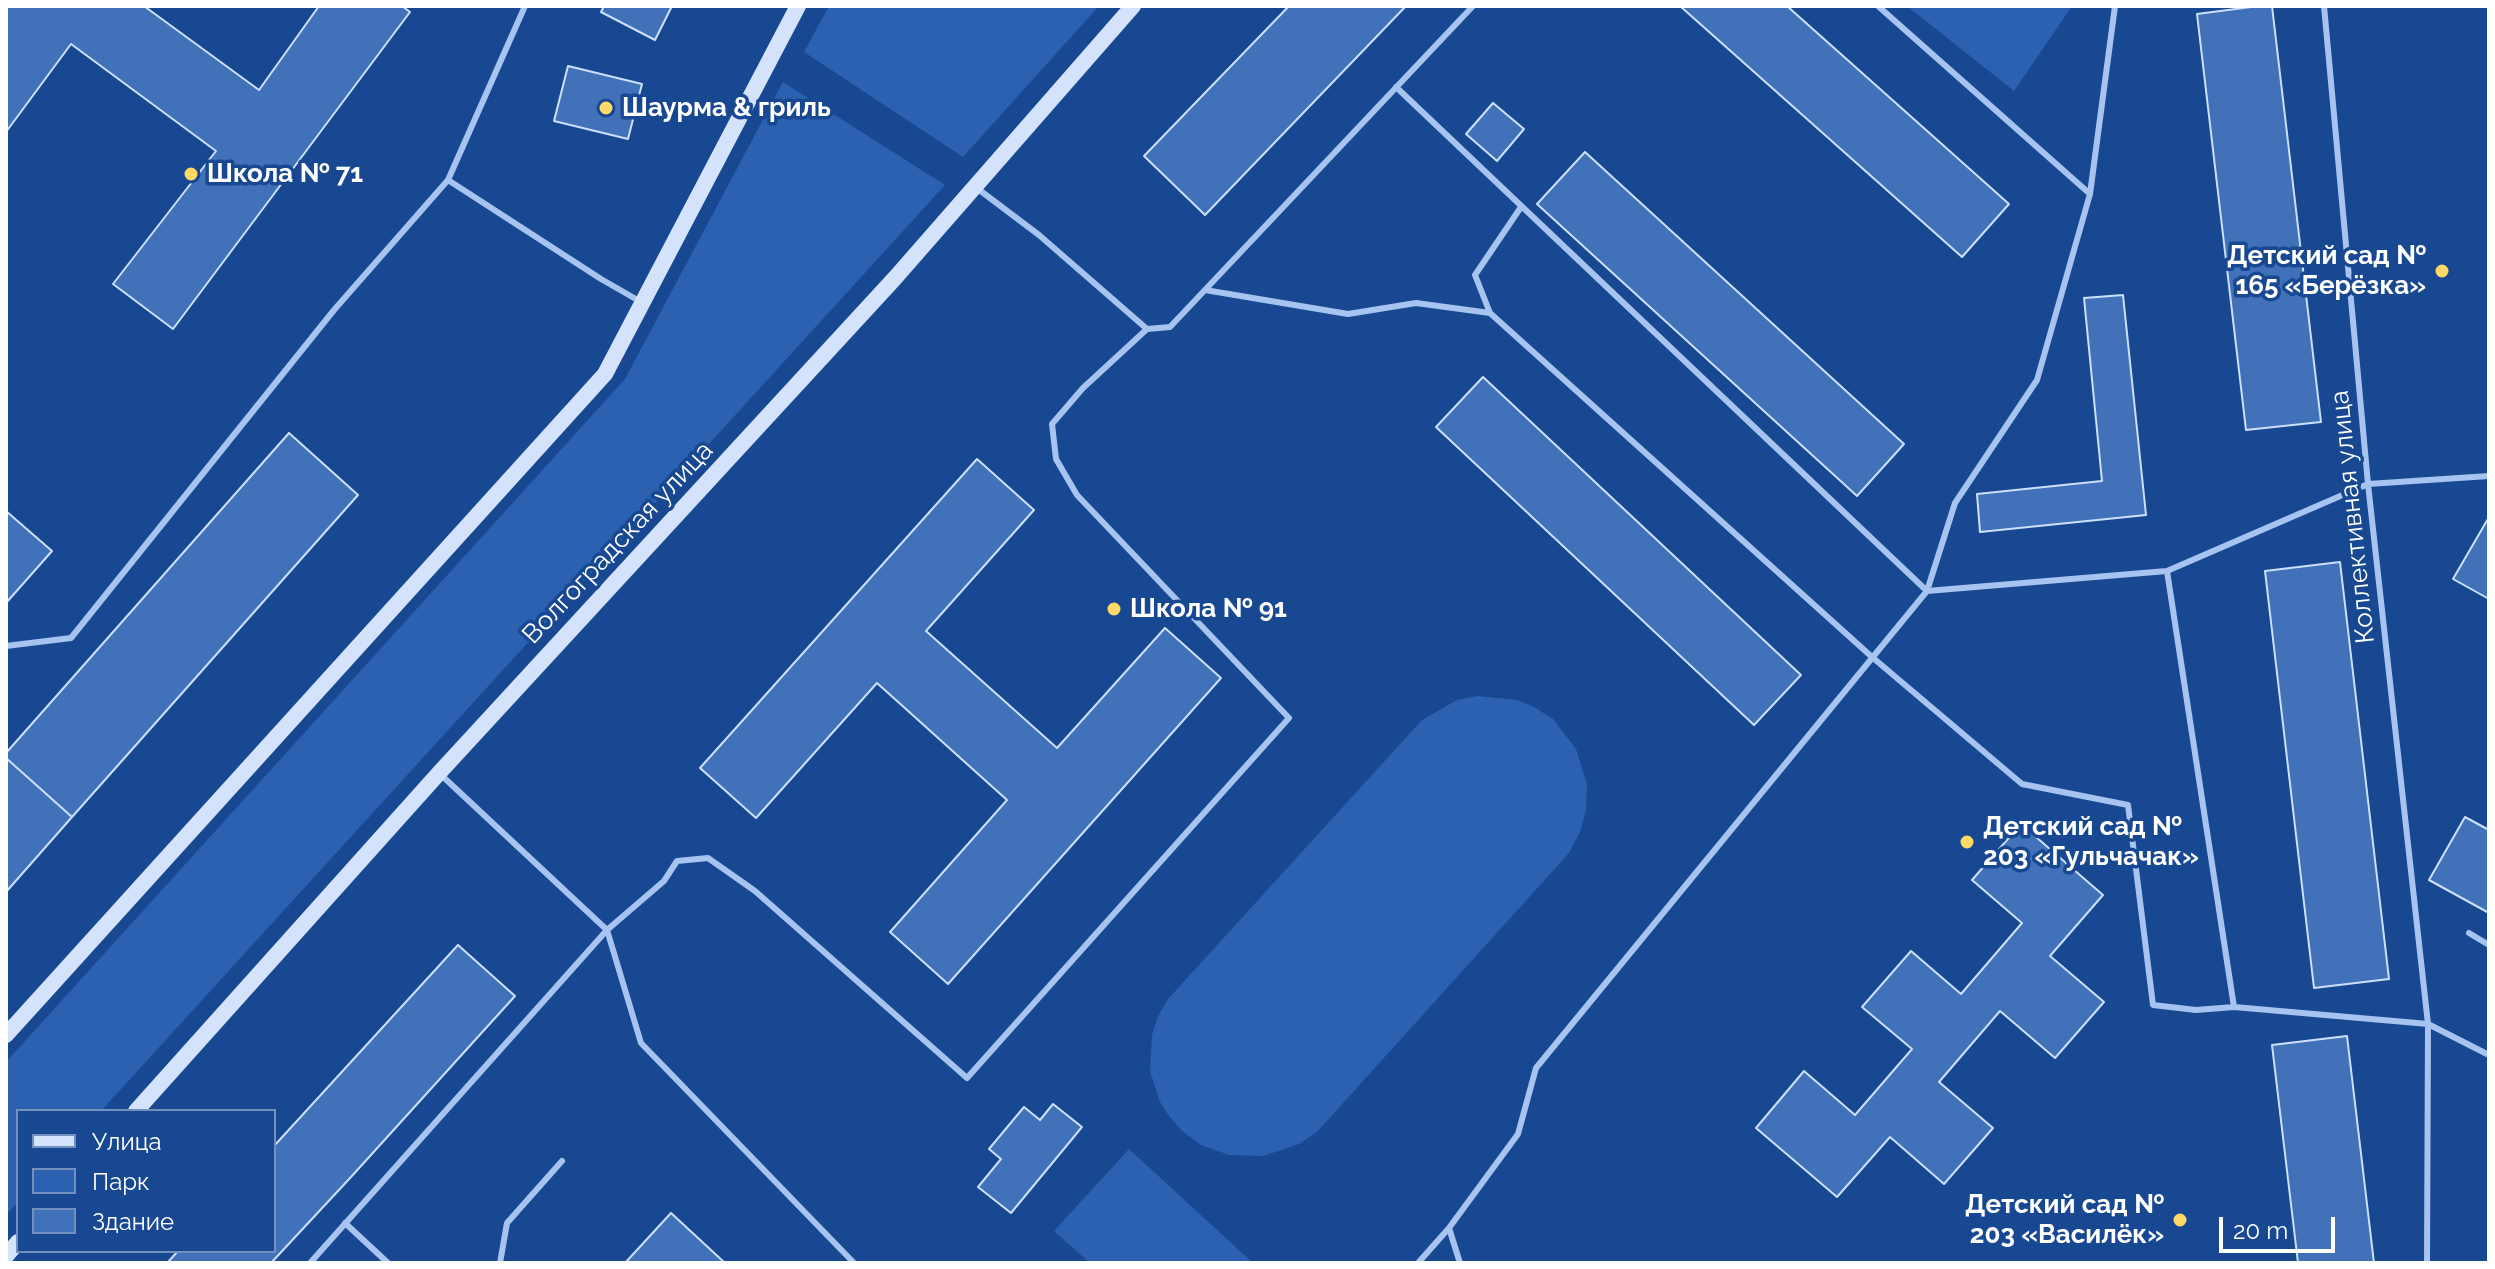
<!DOCTYPE html>
<meta charset="utf-8">
<style>
body{margin:0}
#map{position:relative;width:2495px;height:1269px;overflow:hidden;background:#184891;font-family:Raleway,sans-serif}
canvas{display:block}
.frame{position:absolute;inset:0;border:8px solid #fff;pointer-events:none}
.legend{position:absolute;left:16px;top:1109px;width:260px;height:144px;box-sizing:border-box;background:#184891;border:2px solid #7491bd;margin:0;padding:10px 14px;list-style:none;font-size:24px;color:#fff}
.legend li{display:flex;align-items:center;gap:16px;height:40px}
.legend b{width:40px;border:2px solid #7491bd}
.scale{position:absolute;left:2219px;top:1217px;width:116px;height:36px;box-sizing:border-box;border:4px solid #fff;border-top:0;padding-left:10px;font-size:24px;line-height:28px;white-space:nowrap;color:#fff;-webkit-text-stroke:6px #184891;paint-order:stroke}
</style>
<div id="map">
<canvas width="2495" height="1269"></canvas>
<div class="frame"></div>
<ul class="legend">
<li><b style="height:10px;background:#d4e3fb"></b>Улица</li>
<li><b style="height:22px;background:#2b61b0"></b>Парк</li>
<li><b style="height:22px;background:#4171b9"></b>Здание</li>
</ul>
<div class="scale">20 m</div>
</div>
<script>
const context = document.querySelector('canvas').getContext('2d');
context.lineJoin = 'round';
function fillPath(path, color) { context.fillStyle = color; context.fill(path, 'evenodd'); }
const poly = rows => new Path2D(rows.map(r => 'M' + r).join(''));
function trace(path, color, width, dash) { context.strokeStyle = color; context.lineWidth = width; context.lineCap = dash ? 'butt' : 'round'; context.setLineDash(dash || []); context.stroke(path); }
function write(font, color, halo, rows, align = 'center') {
  context.font = font + ' Raleway,sans-serif'; context.lineWidth = 7; context.setLineDash([]); context.textBaseline = 'middle'; context.strokeStyle = halo; context.fillStyle = color; for (const [text, x, y, turn = 0] of rows) {
    context.save(); context.translate(x, y); context.rotate((+turn || 0) * Math.PI / 180); context.textAlign = isNaN(turn) ? turn : align; if (halo) context.strokeText(text, 0, 0); context.fillText(text, 0, 0); context.restore();
  }
}
fillPath(poly([
 [829,6,1099,6,963,157,804,52],
 [1907,6,2072,6,2014,91],
 [783,82,945,185,101,1111,18,1111,18,1202,6,1215,6,1062,625,379],
 [1477,696,1517,700,1534,707,1553,719,1576,749,1587,784,1586,810,1580,832,1569,853,1317,1132,1299,1144,1263,1156,1229,1155,1201,1145,1182,1131,1169,1116,1160,1102,1150,1071,1152,1035,1158,1016,1168,999,1422,720,1457,700],
 [1129,1149,1253,1263,1090,1263,1054,1231]
]), '#2b61b0');
const building = poly([
 [6,6,144,6,259,90,319,6,402,6,410,12,173,329,113,284,216,151,71,44,6,132,6,6],
 [604,6,672,6,655,40,601,12,604,6],
 [1289,6,1406,6,1205,215,1144,156,1289,6],
 [1680,6,1787,6,2009,204,1962,257,1680,6],
 [2259,6,2272,6,2321,422,2246,430,2197,14,2259,6],
 [568,66,642,84,628,139,554,121,568,66],
 [1493,103,1524,129,1497,161,1466,134,1493,103],
 [1585,152,1904,444,1857,496,1537,204,1585,152],
 [2123,295,2146,515,1980,532,1977,494,2102,481,2084,298,2123,295],
 [1483,377,1801,675,1754,725,1436,427,1483,377],
 [289,433,358,495,72,817,6,758,6,753,289,433],
 [977,459,1034,510,926,631,1057,748,1165,628,1221,678,948,984,890,932,1007,800,877,683,756,818,700,768,977,459],
 [6,511,52,551,6,603,6,511],
 [2489,517,2489,599,2453,579,2489,517],
 [2340,562,2389,979,2314,988,2265,571,2340,562],
 [6,758,72,817,6,892,6,758],
 [2465,817,2489,830,2489,913,2429,880,2465,817],
 [2021,824,2103,895,2050,956,2104,1002,2055,1058,2000,1011,1939,1082,1993,1128,1944,1184,1890,1137,1837,1197,1756,1128,1804,1071,1855,1115,1912,1049,1862,1007,1911,951,1961,994,2022,923,1972,880,2021,824],
 [458,945,515,996,351,1177,271,1263,167,1263,178,1251,274,1251,274,1146,458,945],
 [2347,1036,2374,1263,2298,1263,2272,1045,2347,1036],
 [1053,1104,1082,1127,1011,1213,978,1187,1001,1159,989,1149,1024,1107,1040,1120,1053,1104],
 [671,1213,725,1263,625,1263,671,1213]
]);
fillPath(building, '#4171b9');
trace(building, '#cde0fb', 2);
trace(poly([
 [1878,6,2090,194],
 [2324,6,2368,484,2428,1024,2427,1263],
 [1396,87,1927,591,1955,503,2037,380,2090,194,2115,6],
 [448,180,601,279,641,302],
 [978,189,1039,235,1147,329,1170,327,1473,6],
 [1521,207,1475,275,1490,313,1872,657,2022,784,2128,805,2153,1005,2196,1010,2234,1007,2428,1024,2489,1055],
 [1205,290,1348,314,1416,303,1490,313],
 [2167,571,2234,1007],
 [6,646,71,638,334,310,448,180,525,6],
 [2469,933,2489,945],
 [345,1223,388,1263],
 [1449,1228,1460,1263],
 [310,1263,607,930,439,773],
 [500,1263,507,1223,562,1161],
 [854,1263,641,1043,607,930,664,881,677,861,708,858,755,891,967,1078,1289,718,1077,495,1056,459,1052,424,1083,388,1147,329],
 [1418,1263,1449,1228,1518,1134,1536,1068,1927,591,2167,571,2368,484,2489,476]
]), '#a7c4f0', 6);
trace(poly([
 [6,1035,605,374,798,6],
 [136,1111,439,773,895,278,1133,6],
 [6,1256,18,1242]
]), '#d4e3fb', 16);
for (const [x, y, r, color] of [
 [606,108,8,"#ffd965"],
 [191,174,8,"#ffd965"],
 [2442,271,8,"#ffd965"],
 [1114,609,8,"#ffd965"],
 [1967,842,8,"#ffd965"],
 [2180,1220,8,"#ffd965"]
]) { const dot = new Path2D(); dot.arc(x, y, r, 0, 2 * Math.PI); context.fillStyle = color; context.fill(dot); trace(dot, '#184891', 3); }
write('bold 26px', '#fff', '#184891', [
 ["Шаурма & гриль",622,108],
 ["Школа № 71",207,174],
 ["Детский сад №",2426,256,"right"],
 ["165 «Берёзка»",2426,286,"right"],
 ["Школа № 91",1130,609],
 ["Детский сад №",1983,827],
 ["203 «Гульчачак»",1983,857],
 ["Детский сад №",2164,1205,"right"],
 ["203 «Василёк»",2164,1235,"right"]
], 'left');
write('26px', '#fff', '#184891', [
 ["Коллективная улица",2353,517,-96],
 ["Волгоградская улица",618,543,-47]
]);
</script>
